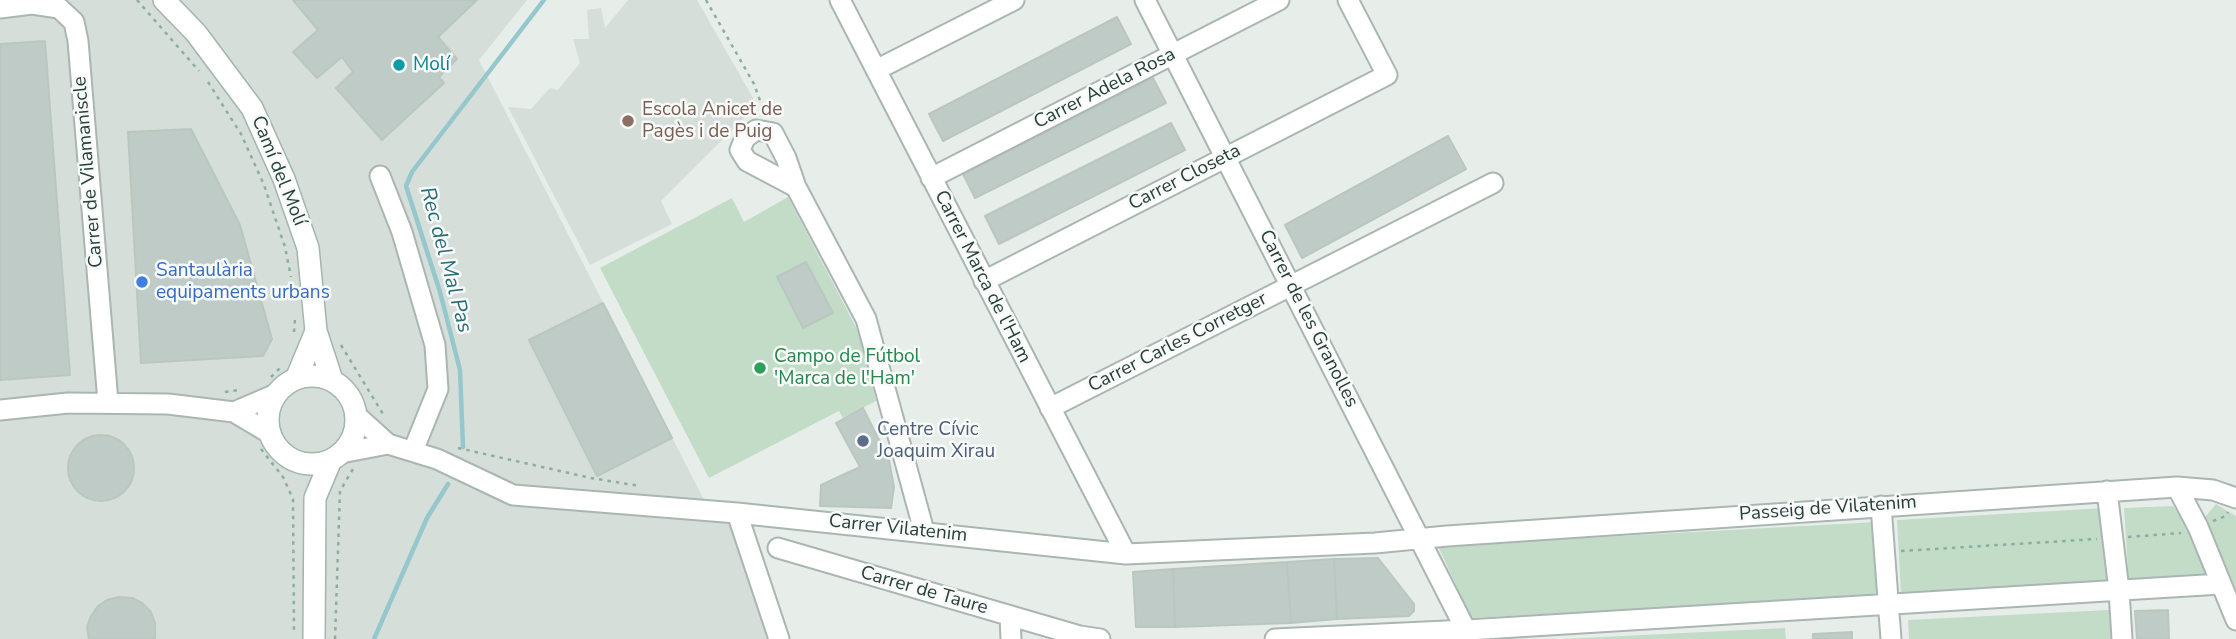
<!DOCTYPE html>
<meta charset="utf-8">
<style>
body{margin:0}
canvas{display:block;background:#e7eeea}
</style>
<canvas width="2236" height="639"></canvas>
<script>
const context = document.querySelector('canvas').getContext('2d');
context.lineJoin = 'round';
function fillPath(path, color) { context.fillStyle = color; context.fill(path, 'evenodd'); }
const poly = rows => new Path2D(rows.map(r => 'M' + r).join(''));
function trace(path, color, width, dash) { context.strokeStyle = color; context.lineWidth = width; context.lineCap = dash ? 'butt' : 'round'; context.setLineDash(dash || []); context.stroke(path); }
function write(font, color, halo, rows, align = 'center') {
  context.font = font + ' "Nunito Sans",sans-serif'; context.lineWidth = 5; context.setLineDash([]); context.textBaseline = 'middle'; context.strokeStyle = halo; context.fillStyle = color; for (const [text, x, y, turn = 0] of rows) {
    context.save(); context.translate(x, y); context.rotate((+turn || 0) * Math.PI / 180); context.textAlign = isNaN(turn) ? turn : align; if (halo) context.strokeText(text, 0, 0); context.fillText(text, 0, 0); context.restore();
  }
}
fillPath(poly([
 [0,0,527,0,479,60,703,498,737,513,779,639,0,639],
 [628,0,697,0,757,105,661,201,672,224,590,265,508,107,531,109,550,88,558,90,580,63,573,39,589,39,587,10,601,8,605,28]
]), '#d5ded9');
fillPath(poly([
 [788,197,860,335,876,401,843,418,839,411,709,478,600,268,732,198,744,222],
 [2216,504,2236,516,2236,589,2205,517],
 [2173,506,2188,528,2209,582,2129,585,2124,508],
 [2105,508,2109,583,1901,593,1897,520],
 [1876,522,1881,596,1471,618,1438,546],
 [2109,610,2111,639,1909,639,1908,620],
 [1785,628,1786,639,1562,639]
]), '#c2dcc8');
trace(poly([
 [463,447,460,370,440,292,406,186,412,172,544,0],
 [374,639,427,518,448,484]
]), '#95c7cd', 4.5);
const building = poly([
 [293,0,477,0,438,37,457,59,439,77,444,83,382,140,336,88,353,72,342,57,317,78,293,52,318,30,293,0],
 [1117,17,1131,44,943,141,929,114,1117,17],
 [45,41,70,375,0,380,0,44,45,41],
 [1153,78,1166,103,975,198,963,174,1153,78],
 [1171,123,1185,150,999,244,985,216,1171,123],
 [191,129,240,225,272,339,263,356,141,363,128,132,191,129],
 [1448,136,1466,169,1302,258,1285,225,1448,136],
 [806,262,833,313,803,328,777,277,806,262],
 [603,303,672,438,597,476,529,340,603,303],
 [863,408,889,460,894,487,891,508,820,506,821,485,860,467,836,423,863,408],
 '68 468a33 33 0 1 1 66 0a33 33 0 1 1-66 0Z',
 [1378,558,1414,604,1414,611,1409,616,1337,619,1334,559,1378,558],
 [1334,559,1337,619,1291,623,1287,562,1334,559],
 [1287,562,1291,623,1175,627,1173,569,1287,562],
 [1173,569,1175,627,1136,627,1133,572,1173,569],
 [119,597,132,598,142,603,151,612,155,623,155,639,89,639,87,627,91,616,98,606,107,600,119,597],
 [2168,610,2169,639,2137,639,2135,611,2168,610],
 [1852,632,1852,639,1813,639,1813,634,1852,632]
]);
fillPath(building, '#bfcbc6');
trace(building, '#bac7c1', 2);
const street = poly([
 [840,0,1126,554],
 [1145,0,1470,638],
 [0,8,32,4,59,8,74,22,78,41,108,402],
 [876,70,1014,0],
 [380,176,402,232,435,345,438,389,413,451],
 [931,178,1279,0],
 [796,187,747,161,740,150,745,138,756,130,773,133,786,158,796,187,866,319,924,531],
 [984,281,1387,75,1348,0],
 [1050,408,1493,183],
 [0,410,68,403,168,404,234,412,271,434],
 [234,412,276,394],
 [356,415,388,444],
 [341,453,388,444,437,459,513,495,737,513,1126,554,1375,543,1447,536,2177,487,2213,490,2236,498],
 [2177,487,2198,527,2236,620],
 [2107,491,2119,590,2122,639],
 [1881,506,1891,639],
 [737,513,779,639],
 [778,548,1080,636,1100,639],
 [1010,616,1011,639],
 [1275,639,1467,630,2221,584]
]);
const secondary = poly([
 [164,0,196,33,252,108,284,179,308,248,316,331,332,380],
 '268 420a44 44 0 1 1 88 0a44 44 0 1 1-88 0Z',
 [296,379,316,331],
 [314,639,315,498,331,460]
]);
trace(street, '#aab6b1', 23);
trace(secondary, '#a3b6ae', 24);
trace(poly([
 [137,0,199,71],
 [706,0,754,84,765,114],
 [208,82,241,134,264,185,285,247,291,277],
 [294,332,295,318],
 [341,345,383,414],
 [271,377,281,367],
 [225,392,239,390],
 [458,448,591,478,640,486],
 [261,449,283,477,293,499,294,632],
 [2213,521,2226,516,2228,512],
 [2128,537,2181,533],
 [1901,551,2097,539],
 [335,639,340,491,353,469]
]), '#8baea1', 2.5, [3.5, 5]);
trace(street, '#fff', 19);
trace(secondary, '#fff', 21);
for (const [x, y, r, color] of [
 [399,65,7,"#0f9aa8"],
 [628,121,7,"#8d6e63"],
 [142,282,7,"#3f7fe0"],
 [760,368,7,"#2e9e5b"],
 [863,441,7,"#5c6f8a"]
]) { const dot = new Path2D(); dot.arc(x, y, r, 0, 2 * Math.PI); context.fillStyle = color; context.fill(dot); trace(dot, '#f7faf9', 2.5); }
write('19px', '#0d838f', '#f7faf9', [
 ["Molí",413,65]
], 'left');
write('19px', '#273f37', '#f7faf9', [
 ["Carrer Adela Rosa",1105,89,-27],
 ["Camí del Molí",278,171,68],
 ["Carrer de Vilamaniscle",89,172,-95],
 ["Carrer Closeta",1185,178,-27],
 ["Carrer Marca de l'Ham",982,277,63],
 ["Carrer de les Granolles",1308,319,63],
 ["Carrer Carles Corretger",1178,343,-27],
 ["Passeig de Vilatenim",1828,509,-4],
 ["Carrer Vilatenim",898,529,6],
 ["Carrer de Taure",924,591,16]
]);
write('19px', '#785e54', '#f7faf9', [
 ["Escola Anicet de",642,110],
 ["Pagès i de Puig",642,132]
], 'left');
write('19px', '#366cbe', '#f7faf9', [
 ["Santaulària",156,271],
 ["equipaments urbans",156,293]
], 'left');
write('19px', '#27864d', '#f7faf9', [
 ["Campo de Fútbol",774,357],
 ["'Marca de l'Ham'",774,379]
], 'left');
write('19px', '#4e5e75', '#f7faf9', [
 ["Centre Cívic",877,430],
 ["Joaquim Xirau",877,452]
], 'left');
write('italic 21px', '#266c75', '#f7faf9', [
 ["Rec del Mal Pas",445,260,75]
]);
</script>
